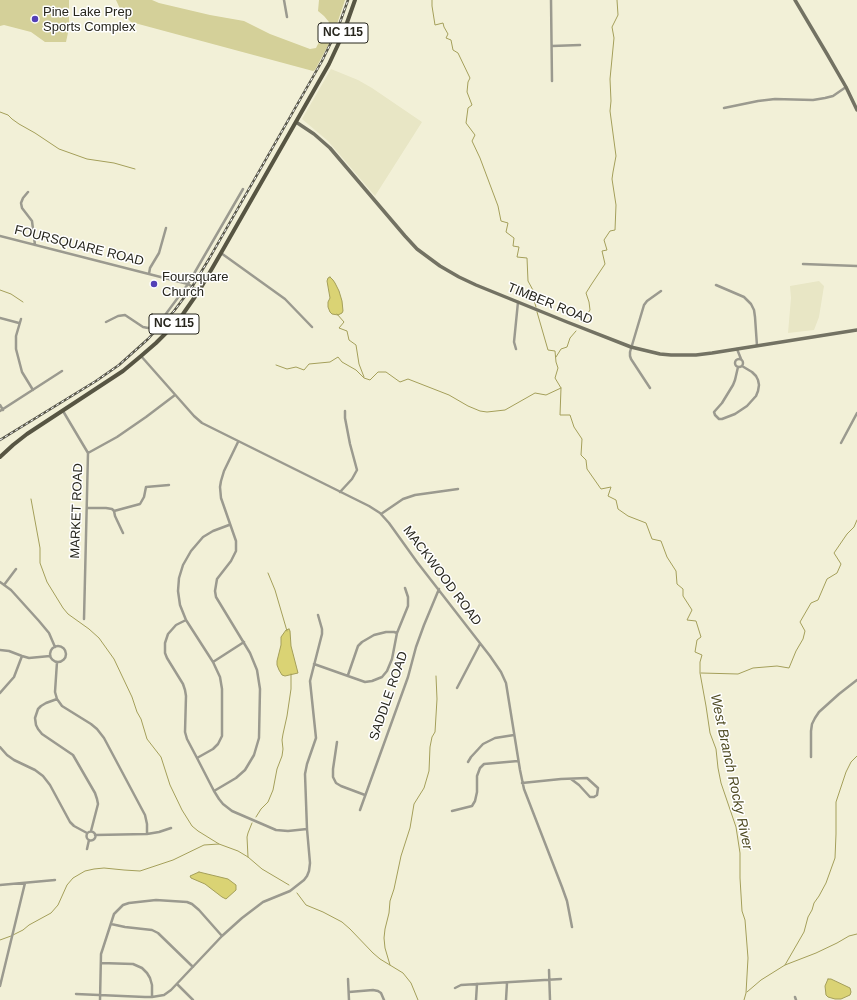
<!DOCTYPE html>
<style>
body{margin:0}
canvas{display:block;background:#f2f0d7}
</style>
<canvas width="857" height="1000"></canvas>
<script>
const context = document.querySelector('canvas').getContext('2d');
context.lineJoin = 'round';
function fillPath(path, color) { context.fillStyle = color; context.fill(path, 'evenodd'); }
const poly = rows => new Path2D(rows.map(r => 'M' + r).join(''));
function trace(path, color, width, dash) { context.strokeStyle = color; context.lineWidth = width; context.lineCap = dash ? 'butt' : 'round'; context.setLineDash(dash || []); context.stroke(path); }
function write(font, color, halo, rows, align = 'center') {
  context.font = font + ' Helvetica,sans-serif'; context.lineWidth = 3; context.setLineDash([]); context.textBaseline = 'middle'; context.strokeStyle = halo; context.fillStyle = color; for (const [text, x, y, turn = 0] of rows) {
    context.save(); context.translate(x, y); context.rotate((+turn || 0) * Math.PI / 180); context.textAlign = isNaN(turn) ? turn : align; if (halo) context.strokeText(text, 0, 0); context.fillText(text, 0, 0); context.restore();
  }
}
fillPath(poly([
 [331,69,358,80,372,88,422,122,375,196,328,141,302,119],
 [819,281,824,286,819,317,814,330,788,333,791,298,790,286]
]), '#e8e6c5');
fillPath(poly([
 [0,0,69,0,69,28,66,42,45,42,31,32,4,25,0,26],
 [116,0,152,0,159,3,210,15,244,21,270,34,310,49,316,48,329,22,324,16,318,11,319,0,345,0,333,36,315,70,313,71,131,22,122,13]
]), '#d4d099');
const water = poly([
 [330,277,333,280,335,283,339,291,342,301,343,311,342,313,338,315,332,314,330,312,328,307,328,302,330,298,327,281,328,278,330,277],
 [289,629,290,631,291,646,298,673,285,676,282,675,279,670,277,665,277,661,281,645,281,637,286,630,289,629],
 [199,872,228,879,236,885,236,890,226,899,222,897,205,884,191,878,190,876,199,872],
 [828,979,831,979,850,988,851,992,850,995,841,999,835,999,828,997,826,995,825,986,828,979]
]);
fillPath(water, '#dad374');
trace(water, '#a49f5a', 1);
trace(poly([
 [432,0,432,6,435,25,443,23,444,27,448,34,446,38,451,40,453,50,458,53,470,78,468,82,467,92,472,105,468,108,466,123,475,135,472,141,480,158,498,206,501,221,508,223,506,232,514,238,513,246,519,247,517,257,527,258,528,281,534,292,533,297,536,307],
 [0,112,8,115,12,119,19,124,35,133,59,149,87,159,114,163,135,169],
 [0,290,11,294,23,302],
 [537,312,548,350,555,351,556,362,558,368,555,378,561,388,560,415,570,415,574,427,582,439,581,455,586,460,587,469,601,489,611,487,608,496,616,500,618,509,628,516,646,523,652,539,661,541,667,557,676,571,677,584,683,589,683,596,692,610,687,620,696,621,701,637,697,640,695,652,702,655,700,662,700,673,706,706,710,733,716,749,718,768,721,783,736,827,740,853,740,878,742,911,745,920,748,958,746,993,744,1000],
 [337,314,344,322,339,328,347,331,349,340,356,345,359,364,364,377],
 [582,322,590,310,589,302,586,293,591,285,605,264,602,251,607,250,604,240,610,231,615,230,616,205,612,179,613,172,616,156,610,111,611,101,610,79,614,38,612,27,618,15,617,0],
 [556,357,561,349,567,347,570,338,576,331],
 [276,365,287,369,296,367,304,370,309,364,330,362,338,357,342,362,356,370,364,378,370,380,378,372,386,372,400,382,408,379,449,395,468,406,480,411,487,412,505,410,535,393,546,395,561,388],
 [31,499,40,548,40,563,47,582,63,608,68,614,89,629,99,638,114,659,132,697,137,712,141,719,147,739,161,757,170,785,182,810,192,826,198,831,219,844],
 [268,573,275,590,287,631],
 [701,673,738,674,753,668,777,666,789,668,796,651,803,639,805,631,800,622,811,603,818,600,827,579,837,573,841,564,834,553,847,534,854,527,857,520],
 [256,817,261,809,268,802,273,790,277,769,282,756,283,749,282,740,283,734,287,716,291,689,291,674],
 [248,857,247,837,248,833,252,823],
 [297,893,306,905,323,912,342,922,350,929,373,953,380,959,403,973,411,983,418,1000],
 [13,935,23,930,29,925,51,913,58,905,67,885,73,878,85,871,94,869,104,868,124,870,140,871,173,860,204,845,219,844,238,851,248,857,262,869,289,885],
 [0,940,11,936],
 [390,965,385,948,384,938,385,929,389,913,390,901,394,889,401,856,410,828,414,804,424,788,429,771,430,747,432,737,435,732,437,699,436,676],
 [785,965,804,932,808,917,812,910,814,903,819,896,826,883,835,858,836,834,836,802,846,772,851,762,857,756],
 [747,992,761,980,785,965,816,953,837,943,849,936,857,934]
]), '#a49f5a', 1);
trace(poly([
 [284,0,287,17],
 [551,0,552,81],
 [552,46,580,45],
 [724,108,758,101,775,99,813,100,825,98,833,96,846,87],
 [28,192,23,198,21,203,22,208,32,221,35,245],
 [0,236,188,284,199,291],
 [221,253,285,299,312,327],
 [803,264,857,266],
 [149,274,150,268,159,253,166,228],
 [716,285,744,297,751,304,754,310,755,317,757,346],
 [0,318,19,323],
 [21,319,16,336,16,349,22,372,33,390],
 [106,322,118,316,125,315,143,327,148,328,153,327,157,326,188,284,243,189],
 [516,349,514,342,518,302],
 [737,349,741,359],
 [141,356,194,416,202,423,369,506,380,513,389,523,417,562,490,656,501,672,506,683,520,770,524,789,562,887,567,901,572,927],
 '735 363a4 4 0 1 1 8 0a4 4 0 1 1-8 0Z',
 [738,367,735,380,733,385,722,403,714,412,715,415,719,419,722,419,735,414,747,406,756,396,758,391,759,385,758,380,756,376,752,372,742,366],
 [650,388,631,359,630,356,630,352,644,305,647,301,661,291],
 [0,405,3,410],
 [0,411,62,371],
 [63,411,88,453,84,619],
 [841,443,857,413],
 [88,453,117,437,146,417,175,395],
 [340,492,352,479,357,470,350,444,345,418,345,411],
 [87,508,106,508,112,509,114,511,140,504,144,497,146,487,169,485],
 [114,511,115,516,123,533],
 [381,514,403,499,415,495,458,489],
 [0,582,11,590,39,621,49,633,55,647],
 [4,585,16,569],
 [186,620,180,605,178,591,179,578,183,565,191,551,203,537,213,531,229,525],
 '50 654a8 8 0 1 1 16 0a8 8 0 1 1-16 0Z',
 [0,650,9,651,22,656,29,658,50,656],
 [57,662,55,692,57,699,62,706,91,724,97,729,104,738,145,815,147,824,147,834],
 [213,662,244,642],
 [314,664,365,682,372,681,382,677,387,671,392,659,397,633,408,606,408,597,405,588],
 [348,675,358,646,362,642,374,635,386,632,394,632,397,633],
 [457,688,480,644],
 [0,693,14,677,22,656],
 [57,699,46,703,41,706,38,709,35,718,36,725,38,729,42,734,73,755,95,793,97,799,98,804,91,831],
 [337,742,333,769,333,777,336,783,341,786,365,795],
 [0,747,7,755,14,760,35,770,43,776,50,785,70,822,74,826,87,833],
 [811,757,811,731,812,724,815,718,819,712,839,694,857,680],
 [197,758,213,749,218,744,222,736,222,689,220,677,213,662,186,620,176,625,168,634,165,643,165,653,167,658,183,684,185,690,186,696,185,732,187,739,197,758,214,791,219,799,223,804,232,811,276,830,288,831,307,829],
 [468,762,471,757,483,744,495,738,514,735],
 [522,783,561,779,587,778,598,788,597,795,594,797,590,797,579,785,571,779],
 [214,791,236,778,245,770,254,755,259,738,260,689,257,670,250,653,216,597,215,591,217,579,231,561,236,551,236,541,221,498,220,487,221,481,224,471,238,442],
 [360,810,408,677,416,647,424,625,439,589],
 [452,811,472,806,475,801,477,792,477,776,480,768,484,764,518,761],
 '86.5 836a4.5 4.5 0 1 1 9 0a4.5 4.5 0 1 1-9 0Z',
 [95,835,147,834,159,832,171,828],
 [87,849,89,840],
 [0,885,55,880],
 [111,924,125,927,152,930,158,933,193,967],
 [101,963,133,964,142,968,147,973,150,978,152,985,152,997],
 [549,970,550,1000],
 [348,979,349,1000],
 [177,984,193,1000],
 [0,986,25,883],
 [455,988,461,985,561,979],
 [349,992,373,990,378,991,381,993,384,1000],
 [76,994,145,997,152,997,164,995,171,990,222,936,242,918,263,902,290,891,304,880,307,876,309,871,310,863,307,829,305,774,307,764,316,738,310,681,322,634,322,629,318,615],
 [795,997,796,1000],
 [100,1000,101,954,103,948,114,914,123,905,129,903,156,900,187,902,192,904,199,910,222,936],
 [476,1000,477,984],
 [506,1000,507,983]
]), '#9b9a8f', 2.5);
trace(poly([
 [795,0,827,54,846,87,857,110],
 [296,122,314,134,330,148,405,236,417,249,440,266,459,277,476,285,567,322,631,347,660,354,671,355,696,355,712,353,857,330]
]), '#737263', 3.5);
trace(poly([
 [0,457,13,445,27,434,123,371,141,356,156,343,170,329,183,314,199,291,221,253,329,64,343,34,355,0]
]), '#575543', 4);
const rail = poly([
 [0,440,96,381,119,365,148,339,174,311,192,287,209,259,322,61,338,28,348,0]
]);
trace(rail, '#59584b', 2.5);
trace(rail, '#fff', 1, [3]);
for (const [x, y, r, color] of [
 [35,19,4,"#5340b7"],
 [154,284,4,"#5340b7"]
]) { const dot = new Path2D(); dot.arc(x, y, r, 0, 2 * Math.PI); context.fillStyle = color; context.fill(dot); trace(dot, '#fff', 1.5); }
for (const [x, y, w] of [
 [343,33,50],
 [174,324,50]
]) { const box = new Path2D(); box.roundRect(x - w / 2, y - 10, w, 20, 3); context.fillStyle = '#fff'; context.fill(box); trace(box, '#27261d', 1); }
write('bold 12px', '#27261d', null, [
 ["NC 115",343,33],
 ["NC 115",174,324]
]);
write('13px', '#27261d', '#fff', [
 ["Pine Lake Prep",43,12],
 ["Sports Complex",43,27],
 ["Foursquare",162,277],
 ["Church",162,292]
], 'left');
write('13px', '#27261d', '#fff', [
 ["FOURSQUARE ROAD",79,246,14],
 ["TIMBER ROAD",550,304,22],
 ["MARKET ROAD",77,511,-88],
 ["MACKWOOD ROAD",442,576,53],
 ["SADDLE ROAD",389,696,-71]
]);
write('italic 14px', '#4e4a22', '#fff', [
 ["West Branch Rocky River",731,772,78]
]);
</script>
